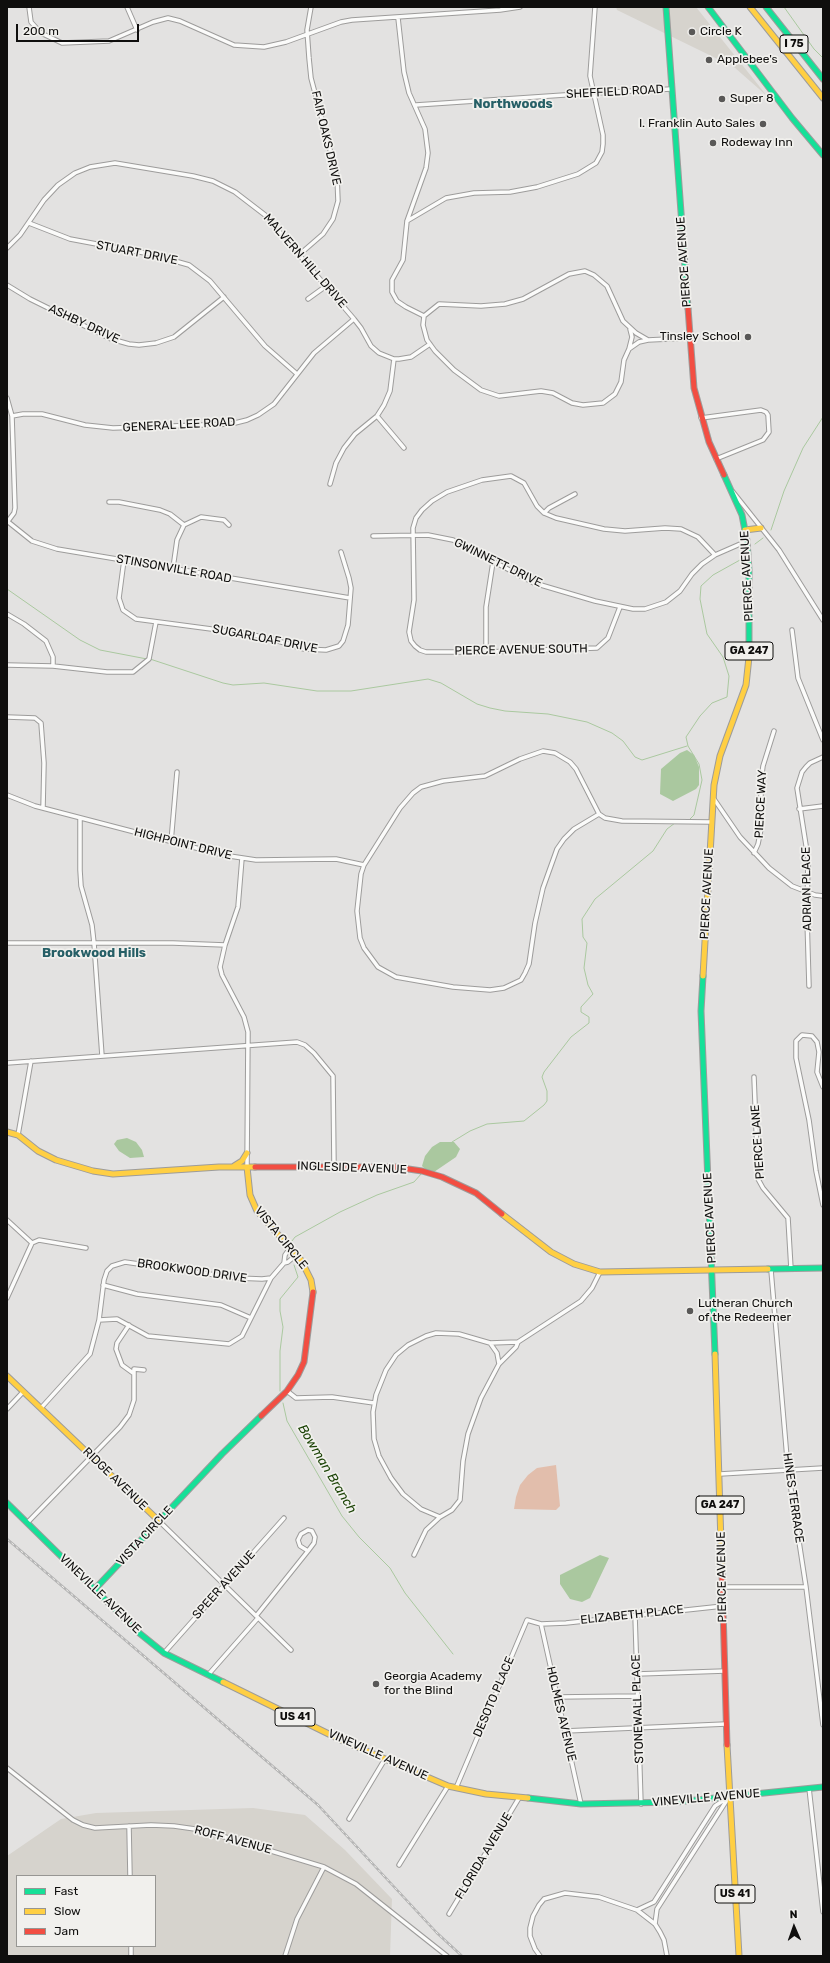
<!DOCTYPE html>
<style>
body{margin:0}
#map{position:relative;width:830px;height:1963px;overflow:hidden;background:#e3e2e1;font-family:Rubik,sans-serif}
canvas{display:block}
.frame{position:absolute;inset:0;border:8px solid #0f0e0d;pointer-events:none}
.legend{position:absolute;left:16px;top:1875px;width:140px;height:72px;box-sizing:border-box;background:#f1f0ed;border:1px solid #979693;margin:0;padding:5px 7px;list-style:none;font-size:12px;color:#0f0e0d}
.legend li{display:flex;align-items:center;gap:8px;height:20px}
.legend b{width:20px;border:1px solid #979693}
.north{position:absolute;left:774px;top:1907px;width:40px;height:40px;-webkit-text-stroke:3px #f1f0ed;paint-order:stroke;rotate:358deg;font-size:11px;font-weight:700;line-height:16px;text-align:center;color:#0f0e0d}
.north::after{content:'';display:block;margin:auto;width:14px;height:18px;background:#0f0e0d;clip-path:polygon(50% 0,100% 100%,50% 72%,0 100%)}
.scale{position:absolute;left:16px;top:24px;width:123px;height:18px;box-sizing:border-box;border:2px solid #0f0e0d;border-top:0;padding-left:5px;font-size:12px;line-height:14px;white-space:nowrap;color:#0f0e0d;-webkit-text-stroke:3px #f1f0ed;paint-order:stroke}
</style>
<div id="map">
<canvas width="830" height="1963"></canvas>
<div class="frame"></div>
<ul class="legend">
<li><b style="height:5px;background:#16e098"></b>Fast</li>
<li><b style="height:5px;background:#ffcf43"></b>Slow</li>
<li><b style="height:5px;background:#f24e42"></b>Jam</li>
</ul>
<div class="north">N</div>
<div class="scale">200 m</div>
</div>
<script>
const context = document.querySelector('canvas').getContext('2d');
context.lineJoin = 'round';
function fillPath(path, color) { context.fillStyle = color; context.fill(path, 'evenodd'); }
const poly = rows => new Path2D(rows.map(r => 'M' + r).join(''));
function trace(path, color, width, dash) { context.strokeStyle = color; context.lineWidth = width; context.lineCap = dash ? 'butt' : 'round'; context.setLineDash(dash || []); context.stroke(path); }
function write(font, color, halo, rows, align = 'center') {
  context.font = font + ' Rubik,sans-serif'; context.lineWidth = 3.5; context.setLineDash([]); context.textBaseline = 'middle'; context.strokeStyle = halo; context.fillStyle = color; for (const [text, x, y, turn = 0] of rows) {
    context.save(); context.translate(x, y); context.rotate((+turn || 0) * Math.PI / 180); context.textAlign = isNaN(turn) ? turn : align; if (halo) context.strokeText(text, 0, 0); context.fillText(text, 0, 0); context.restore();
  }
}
fillPath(poly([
 [616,7,696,7,767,96,734,67,617,10],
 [253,1808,305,1815,345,1850,392,1899,390,1956,7,1956,7,1856,61,1819,96,1813],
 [17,1876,155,1876,155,1946,17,1946]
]), '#d6d3cd');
fillPath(poly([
 [556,1465,560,1506,556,1510,514,1509,516,1497,520,1485,528,1475,537,1468]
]), '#e2beac');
fillPath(poly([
 [687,750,694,755,699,767,699,785,696,789,673,801,660,794,661,769,680,753],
 [127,1138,136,1142,142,1150,144,1157,130,1158,119,1151,114,1144,117,1140],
 [440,1142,454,1142,460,1149,456,1157,434,1172,425,1169,422,1166,425,1156,432,1147],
 [600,1555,609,1558,590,1598,582,1602,570,1599,560,1584,560,1575]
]), '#aac89f');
trace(poly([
 [784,7,814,49,823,58],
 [771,530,784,491,803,448,823,417],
 [755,544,763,538],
 [7,589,80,640,100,650,147,659],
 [150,659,223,683,233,685,264,683,317,691,351,691,428,679,441,683,477,704,490,708,505,711,548,714,587,722,612,733,623,741,635,757,642,760,687,746],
 [688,821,694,815,702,780,699,764,688,746,686,737,700,716,712,703,727,697,729,676,723,657,707,634,700,599,701,586,713,575,740,560],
 [452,1142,470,1131,487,1124,524,1121,544,1105,547,1101,547,1091,542,1077,544,1072,571,1037,589,1023,589,1017,581,1012,581,1007,593,994,588,985,584,968,587,943,583,937,582,919,595,899,653,851,667,829,675,823],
 [292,1241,295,1237,340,1212,377,1195,414,1182,422,1173],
 [280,1391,280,1351,283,1327,280,1311,280,1299,298,1277,294,1265],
 [283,1403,287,1421,342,1516,359,1537,390,1568,405,1593,453,1654]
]), '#aac89f', 1);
const street = poly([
 [29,7,31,22,41,33,62,43,109,41,153,22,168,18,180,21,234,45,264,47,286,42,341,22,352,20,500,10,520,7],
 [127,7,137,30],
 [398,18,404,72,409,93,425,129,428,153,426,168,407,221,403,260,392,280,392,292,397,301,406,307,424,316],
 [416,105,594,93,671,89],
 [407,221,446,198,474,193,510,192,537,187,578,174,596,163,602,152,603,144,603,135,590,76,595,7],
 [29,223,70,239,150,254,189,265,210,281,265,346,297,374],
 [7,248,20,235,44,200,58,185,75,173,90,167,115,163,193,176,213,181,235,192,265,215,354,319,361,328,371,346,379,353,394,359,399,359,411,357,430,344],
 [300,254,323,234,333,219,338,201,337,176,311,78,309,58,307,30,311,7],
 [7,285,30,299,111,339,129,344,139,345,156,343,174,337,224,297],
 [308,299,326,286],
 [648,340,639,342,629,349,624,360,621,382,615,394,603,403,583,405,572,403,553,393,541,391,499,396,481,390,454,370,435,351,427,340,423,325,424,316,439,304,481,306,505,304,523,299,569,274,585,271,594,275,607,286,623,321,636,333,648,340,690,338],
 [629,349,632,337,630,329],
 [7,398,12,416,15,508,14,513,8,521],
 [12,416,23,414,42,414,85,425,113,428,231,424,247,420,258,415,274,404,314,353,354,319],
 [377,416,404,448],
 [701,418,761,410,766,412,768,415,769,432,763,440,716,459],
 [330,484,336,463,344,448,355,434,377,416,384,405,390,391,394,359],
 [733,492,779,550,823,620],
 [109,502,119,502,160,510,170,514,184,525],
 [544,513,549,508,575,494],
 [7,521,32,541,57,549,350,598],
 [373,536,428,535,453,540,534,583,595,601,633,609,645,609,666,602,680,591,692,574,702,564,715,555,747,541],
 [124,560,119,598,123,610,136,619,249,634,275,640,304,649,326,650,339,646,343,641,348,625,351,588,349,578,341,552],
 [173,568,177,540,184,525,201,517,224,520,229,525],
 [620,607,608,638,597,648,486,652,426,652,420,650,415,646,411,641,409,632,414,600,413,528,416,518,422,510,432,501,447,492,482,480,511,476,524,483,537,506,544,513,556,518,604,529,625,531,665,528,681,529,698,537,715,555],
 [7,614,24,624,46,641,53,657,53,666,7,665],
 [792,630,798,678,823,740],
 [486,652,486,607,493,562],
 [53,666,107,672,133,672,149,659,156,622],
 [7,717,35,718,41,723,44,763,43,808],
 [7,795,35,806,223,855,256,860,336,859,364,865],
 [714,799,740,837,769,868,792,886,815,895,823,896],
 [799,809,823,806],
 [599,814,576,769,570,762,555,753,543,751,520,759,485,776,443,781,421,787,413,793,400,808,364,865,361,874,357,911,360,938,364,948,378,967,396,977,453,987,490,990,504,988,521,980,525,973,529,964,535,923,543,888,557,849,564,839,574,829,599,814,605,818,622,821,711,822],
 [80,818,80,870,81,886,92,925,94,943,102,1056],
 [171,842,177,772],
 [754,853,758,844,761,829,761,781,763,766,774,731],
 [242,858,238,907,225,945,220,967,222,975,244,1017,248,1032,247,1167],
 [7,943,173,943,225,945],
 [809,986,807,918,808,858,797,788,802,772,806,767,810,763,823,757],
 [7,1063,297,1042,305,1045,314,1053,333,1076,334,1166],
 [754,1077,758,1179,763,1188,788,1218,791,1269],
 [823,1087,817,1072,819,1052,817,1042,812,1036,802,1035,796,1041,796,1058,809,1120,816,1171,823,1205],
 [18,1135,31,1061],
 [7,1220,32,1243,39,1240,86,1248],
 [284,1263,285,1255,290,1248],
 [771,1270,788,1470,806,1587,823,1725],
 [103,1285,137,1294,221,1305,251,1318],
 [7,1298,32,1243],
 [99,1320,117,1319,148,1336,229,1344,242,1336,271,1278],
 [129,1325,117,1343,116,1349,122,1365,133,1373],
 [490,1343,497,1353,499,1364],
 [287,1391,296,1398,332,1397,374,1403],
 [41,1408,90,1354,99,1320,104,1280,107,1271,112,1266,125,1262,237,1278,262,1279,271,1278,284,1263,288,1262,296,1255],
 [7,1409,23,1392],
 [720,1474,823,1468],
 [440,1517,421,1509,403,1494,391,1478,379,1456,374,1439,373,1412,376,1395,386,1370,396,1355,408,1345,426,1336,436,1333,459,1334,490,1343,518,1342],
 [159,1521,291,1650],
 [27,1523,120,1427,129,1415,134,1400,134,1369,144,1370],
 [308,1530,312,1531,315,1537,314,1543,308,1551,300,1546,298,1540,301,1534,308,1530],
 [414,1555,426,1530,440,1517,452,1510,460,1500,463,1461,468,1434,481,1398,499,1364,516,1347,518,1342,581,1301,592,1288,600,1272],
 [723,1587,806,1587],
 [635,1615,641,1804],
 [256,1616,308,1551],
 [541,1624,581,1804],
 [164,1653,284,1518],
 [637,1674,725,1671],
 [208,1675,258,1618],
 [557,1697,638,1696],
 [565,1731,726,1724],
 [7,1768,73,1820,83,1825,95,1828,151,1825,174,1826,202,1830,324,1867,356,1884,447,1956],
 [456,1788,527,1620,541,1624,566,1623,723,1606],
 [809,1788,823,1912],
 [349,1819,385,1759],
 [129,1826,130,1876],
 [399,1865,448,1786],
 [637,1910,654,1902,715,1806,727,1798],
 [449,1914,519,1798],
 [655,1924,657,1909,727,1800],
 [131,1946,131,1956],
 [285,1956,297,1919,324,1867],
 [540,1956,535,1949,530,1936,530,1928,533,1916,539,1905,544,1899,565,1893,599,1897,637,1910,655,1924,660,1932,664,1940,667,1956]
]);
const fast = poly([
 [666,7,688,308],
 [708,7,792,118,823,155],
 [766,7,823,79],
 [724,475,742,515,747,541,749,570,749,657],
 [703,976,701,1011,715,1354],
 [768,1269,823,1268],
 [7,1503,138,1632,164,1653,223,1682],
 [95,1589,222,1454,261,1416],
 [528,1798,581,1804,676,1802,823,1787]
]);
const slow = poly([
 [750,7,823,98],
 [745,530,761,528],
 [703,976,714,785,720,756,746,685,749,657],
 [7,1132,18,1135,38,1151,56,1160,93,1171,113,1174,219,1167,255,1167],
 [234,1166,242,1161,247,1153],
 [247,1167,250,1195,257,1211,301,1260,311,1280,313,1292],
 [502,1214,551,1252,574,1264,600,1272,768,1269],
 [715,1354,722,1575],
 [7,1376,159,1521],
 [223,1682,341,1740,448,1786,486,1794,528,1798],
 [727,1745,739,1956]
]);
const jam = poly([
 [688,308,694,388,709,442,724,475],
 [255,1167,395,1167,422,1171,442,1177,476,1193,502,1214],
 [261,1416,287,1391,298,1375,304,1362,313,1292],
 [722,1575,727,1745]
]);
trace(street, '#9d9c9b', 5.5);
trace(fast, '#9d9c9b', 7);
trace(slow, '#9d9c9b', 7);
trace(jam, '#9d9c9b', 7);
trace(street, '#fbfbfa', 3.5);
trace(fast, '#16e098', 5);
trace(slow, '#ffcf43', 5);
trace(jam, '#f24e42', 5);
const rail = poly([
 [7,1539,318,1805,437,1933,462,1956]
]);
trace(rail, '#b4b4b4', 2.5);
trace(rail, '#f1f0ed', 1, [3]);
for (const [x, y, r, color] of [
 [692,32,4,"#595857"],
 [709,60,4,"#595857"],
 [722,99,4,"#595857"],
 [763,124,4,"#595857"],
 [713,143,4,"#595857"],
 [748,337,4,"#595857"],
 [690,1311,4,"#595857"],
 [376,1684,4,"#595857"]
]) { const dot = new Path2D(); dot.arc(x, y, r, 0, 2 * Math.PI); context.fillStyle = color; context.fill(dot); trace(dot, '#f1f0ed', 1.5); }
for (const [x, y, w] of [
 [794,44,28],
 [749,651,48],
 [720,1505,48],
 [295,1717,40],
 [735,1894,40]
]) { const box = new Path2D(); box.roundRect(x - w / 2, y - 9, w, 18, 3); context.fillStyle = '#f1f0ed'; context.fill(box); trace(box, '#0f0e0d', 1); }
write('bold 11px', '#0f0e0d', null, [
 ["I 75",794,44],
 ["GA 247",749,651],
 ["GA 247",720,1505],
 ["US 41",295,1717],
 ["US 41",735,1894]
]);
write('12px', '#0f0e0d', '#f1f0ed', [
 ["Circle K",700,32],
 ["Applebee's",717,60],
 ["Super 8",730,99],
 ["I. Franklin Auto Sales",755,124,"right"],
 ["Rodeway Inn",721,143],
 ["Tinsley School",740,337,"right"],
 ["Lutheran Church",698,1304],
 ["of the Redeemer",698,1318],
 ["Georgia Academy",384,1677],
 ["for the Blind",384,1691]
], 'left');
write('12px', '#0f0e0d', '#f1f0ed', [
 ["SHEFFIELD ROAD",615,92,-3],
 ["FAIR OAKS DRIVE",326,138,77],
 ["STUART DRIVE",137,253,11],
 ["MALVERN HILL DRIVE",305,261,49],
 ["PIERCE AVENUE",684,262,-94],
 ["ASHBY DRIVE",84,324,25],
 ["GENERAL LEE ROAD",179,425,-3],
 ["GWINNETT DRIVE",498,563,26],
 ["STINSONVILLE ROAD",174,569,10],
 ["PIERCE AVENUE",747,576,-93],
 ["SUGARLOAF DRIVE",265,639,11],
 ["PIERCE AVENUE SOUTH",521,650,-1],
 ["PIERCE WAY",761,804,-87],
 ["HIGHPOINT DRIVE",183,844,14],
 ["ADRIAN PLACE",807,889,-91],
 ["PIERCE AVENUE",707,894,-87],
 ["PIERCE LANE",758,1142,-94],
 ["INGLESIDE AVENUE",352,1168,2],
 ["PIERCE AVENUE",710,1218,-93],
 ["VISTA CIRCLE",281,1238,51],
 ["BROOKWOOD DRIVE",192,1271,8],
 ["RIDGE AVENUE",115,1479,44],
 ["HINES TERRACE",793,1498,82],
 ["VISTA CIRCLE",145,1536,-47],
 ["PIERCE AVENUE",722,1577,-91],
 ["SPEER AVENUE",224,1585,-48],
 ["VINEVILLE AVENUE",100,1594,44],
 ["ELIZABETH PLACE",632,1615,-6],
 ["DESOTO PLACE",494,1697,-67],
 ["STONEWALL PLACE",638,1709,-92],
 ["HOLMES AVENUE",561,1714,77],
 ["VINEVILLE AVENUE",378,1755,24],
 ["VINEVILLE AVENUE",706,1798,-5],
 ["ROFF AVENUE",233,1840,15],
 ["FLORIDA AVENUE",484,1856,-59]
]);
write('bold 13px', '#265f66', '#f1f0ed', [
 ["Northwoods",513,104],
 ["Brookwood Hills",94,953]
]);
write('italic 13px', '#1b4306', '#f1f0ed', [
 ["Bowman Branch",327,1469,59]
]);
</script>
